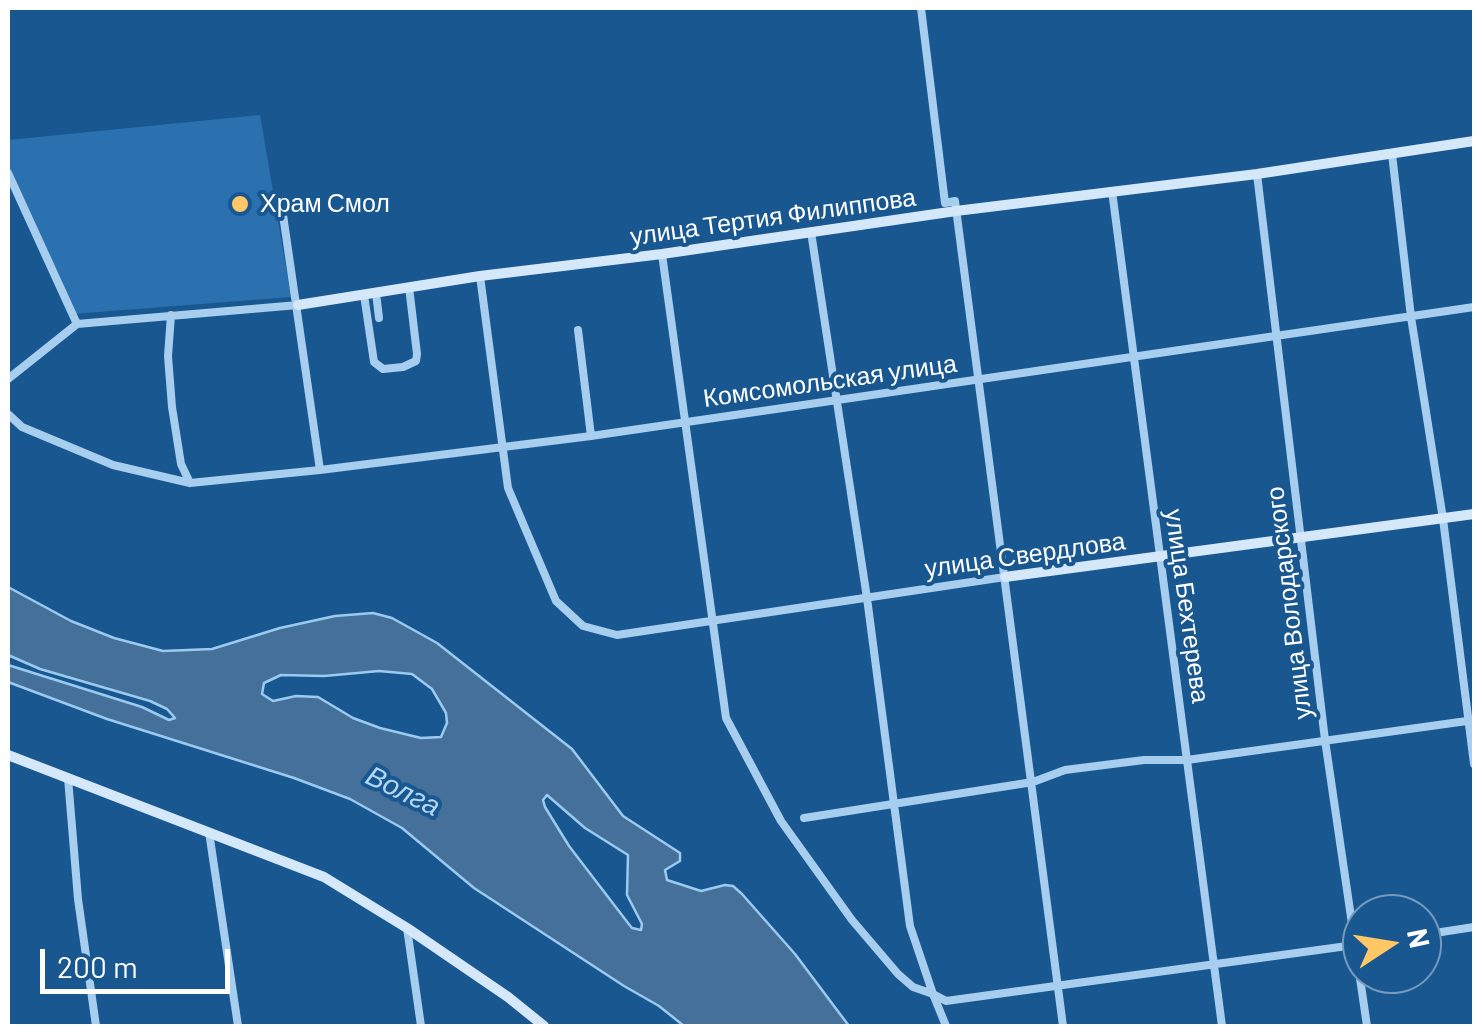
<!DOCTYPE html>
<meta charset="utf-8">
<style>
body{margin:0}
#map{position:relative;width:1482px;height:1034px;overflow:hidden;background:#195790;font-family:Barlow,sans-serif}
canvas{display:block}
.frame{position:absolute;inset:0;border:10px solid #fff;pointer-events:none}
.north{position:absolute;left:1342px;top:894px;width:100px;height:100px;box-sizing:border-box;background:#195790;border:2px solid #759abc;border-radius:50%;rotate:78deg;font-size:28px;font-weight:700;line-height:40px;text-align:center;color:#fff}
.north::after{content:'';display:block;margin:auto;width:35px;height:45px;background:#ffc766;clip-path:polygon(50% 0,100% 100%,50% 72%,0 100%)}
.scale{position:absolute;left:40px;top:949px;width:190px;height:45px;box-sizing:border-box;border:5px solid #fff;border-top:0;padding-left:12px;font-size:30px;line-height:35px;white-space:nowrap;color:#fff;-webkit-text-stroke:8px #195790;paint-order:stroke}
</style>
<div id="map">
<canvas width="1482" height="1034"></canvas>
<div class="frame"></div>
<div class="north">N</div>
<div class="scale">200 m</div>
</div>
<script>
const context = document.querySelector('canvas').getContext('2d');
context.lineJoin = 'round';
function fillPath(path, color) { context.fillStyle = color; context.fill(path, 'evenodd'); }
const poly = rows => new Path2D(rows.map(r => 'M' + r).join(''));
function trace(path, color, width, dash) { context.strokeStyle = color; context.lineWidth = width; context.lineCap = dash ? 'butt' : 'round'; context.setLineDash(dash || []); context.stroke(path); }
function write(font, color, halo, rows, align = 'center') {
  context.font = font + ' Barlow,sans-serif'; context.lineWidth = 8; context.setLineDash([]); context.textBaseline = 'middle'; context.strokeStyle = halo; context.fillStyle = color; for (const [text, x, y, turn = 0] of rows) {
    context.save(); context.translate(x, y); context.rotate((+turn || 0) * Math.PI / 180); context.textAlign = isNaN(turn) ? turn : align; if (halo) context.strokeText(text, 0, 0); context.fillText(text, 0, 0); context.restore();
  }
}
fillPath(poly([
 [260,115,291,297,72,314,8,164,8,140]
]), '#2c71af');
const water = poly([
 [8,587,71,621,114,638,163,651,212,649,280,628,335,616,373,613,392,618,437,643,572,749,623,816,680,853,680,861,665,870,667,880,701,891,725,885,733,886,742,894,795,954,849,1026,684,1026,659,1006,624,986,474,888,402,828,350,799,294,778,107,719,8,682,8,665,142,707,169,720,175,718,167,709,150,701,40,669,8,655,8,587],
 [379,671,412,674,432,689,446,713,447,723,441,737,421,738,380,728,353,718,318,697,296,696,273,701,262,694,264,683,281,675,324,676,379,671],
 [547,795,585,828,628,855,627,895,642,924,641,930,632,928,628,923,569,846,545,807,543,800,547,795]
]);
fillPath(water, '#45709a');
trace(water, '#9bcaf1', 2.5);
trace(poly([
 [921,8,945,203,955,201,1063,1026],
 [1392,154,1411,317,1443,519,1474,764],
 [8,173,77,324],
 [1257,174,1325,740,1367,1026],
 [1112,191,1222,1026],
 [281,201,320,470],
 [811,232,867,598,910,926,933,994,946,1001,1362,944],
 [662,254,726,718,781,821,852,920,898,974,913,987,933,994,946,1026],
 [480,276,508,488,556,601,583,626,617,635,1005,577],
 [376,293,379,318],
 [364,295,374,362,383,369,403,367,416,361,417,354,409,287],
 [171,315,168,356,172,407,181,464,190,483],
 [77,324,298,305],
 [578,330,591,436],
 [8,379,77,324],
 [8,414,22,427,113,465,190,483,320,470,591,436,1474,307],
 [68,778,78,899,96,1026],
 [804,818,1033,782,1065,770,1144,760,1187,760,1474,720],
 [209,832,238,1026],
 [407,928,421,1026],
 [1422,935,1474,927]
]), '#a8ceef', 8);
trace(poly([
 [298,305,480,276,662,254,956,211,1257,174,1474,141],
 [1005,577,1474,514],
 [8,755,324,877,407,928,508,997,544,1026]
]), '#d5e8fa', 10);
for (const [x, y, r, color] of [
 [240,204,10,"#ffc766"]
]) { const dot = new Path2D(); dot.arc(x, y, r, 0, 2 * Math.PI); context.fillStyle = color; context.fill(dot); trace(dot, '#195790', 4); }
write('25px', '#fff', '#195790', [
 ["Храм Смол",260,204]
], 'left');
write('25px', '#fff', '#195790', [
 ["улица Тертия Филиппова",773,217,-8],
 ["Комсомольская улица",830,381,-8],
 ["улица Свердлова",1025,555,-8],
 ["улица Володарского",1289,603,-97],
 ["улица Бехтерева",1187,606,82]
]);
write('italic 28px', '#b4d7f6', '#195790', [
 ["Волга",403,791,26]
]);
</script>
